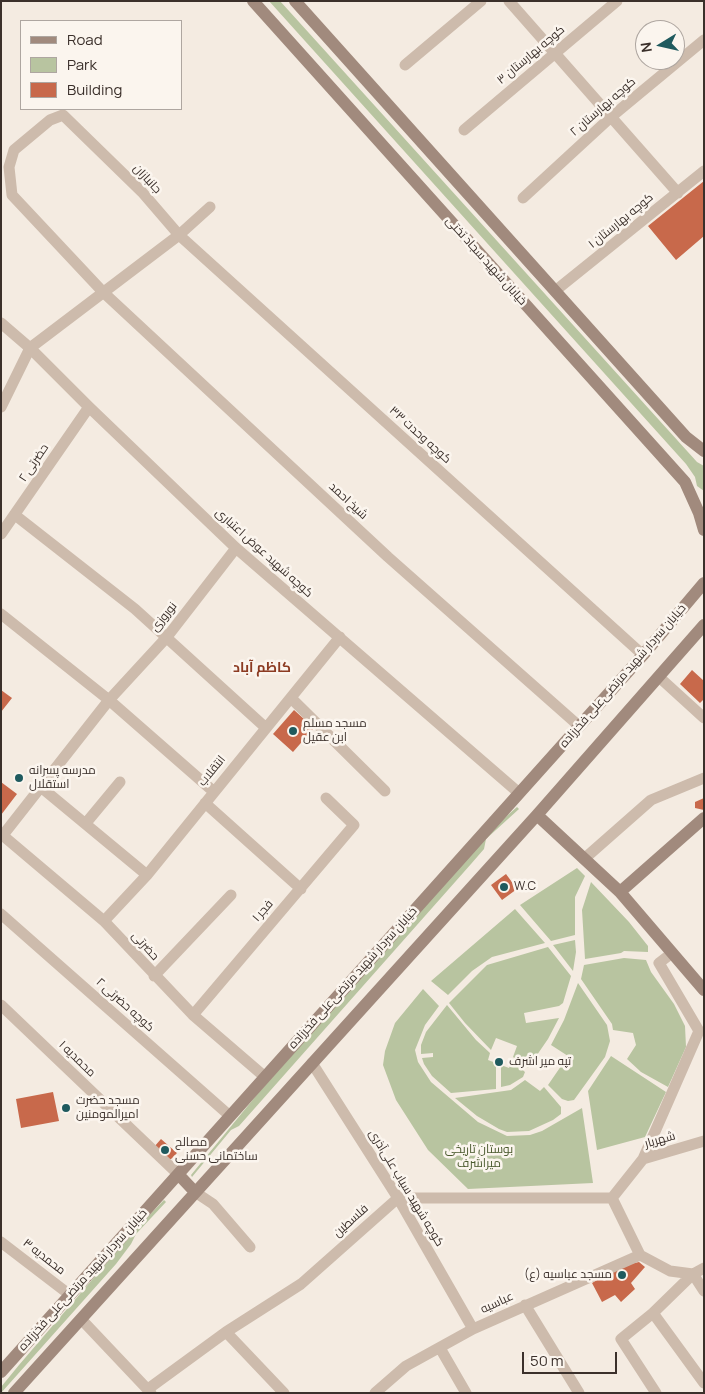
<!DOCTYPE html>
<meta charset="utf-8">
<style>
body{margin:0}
#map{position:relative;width:705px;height:1394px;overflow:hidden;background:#f4ebe1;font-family:Manrope,sans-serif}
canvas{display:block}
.frame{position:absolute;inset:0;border:2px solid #3b302b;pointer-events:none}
.legend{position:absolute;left:20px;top:20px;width:162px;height:90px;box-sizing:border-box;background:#fbf5ee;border:1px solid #aea6a0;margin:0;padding:6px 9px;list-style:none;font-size:15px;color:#3b302b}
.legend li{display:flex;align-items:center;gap:10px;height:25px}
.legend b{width:25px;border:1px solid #aea6a0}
.north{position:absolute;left:635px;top:20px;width:50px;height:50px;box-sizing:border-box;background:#fbf5ee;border:1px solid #aea6a0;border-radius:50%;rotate:261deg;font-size:14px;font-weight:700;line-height:20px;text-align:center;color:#3b302b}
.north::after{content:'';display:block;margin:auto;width:18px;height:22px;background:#1f5a5e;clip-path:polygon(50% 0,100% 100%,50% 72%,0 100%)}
.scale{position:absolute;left:522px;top:1352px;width:95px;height:22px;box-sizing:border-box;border:2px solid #3b302b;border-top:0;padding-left:6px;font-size:15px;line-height:18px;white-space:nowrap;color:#3b302b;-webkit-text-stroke:4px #fbf5ee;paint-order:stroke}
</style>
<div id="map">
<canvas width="705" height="1394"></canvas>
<div class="frame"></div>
<ul class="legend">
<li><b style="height:6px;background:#a18a7d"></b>Road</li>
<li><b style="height:14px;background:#b8c4a0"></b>Park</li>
<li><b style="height:14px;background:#c8694b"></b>Building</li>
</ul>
<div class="north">N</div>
<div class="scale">50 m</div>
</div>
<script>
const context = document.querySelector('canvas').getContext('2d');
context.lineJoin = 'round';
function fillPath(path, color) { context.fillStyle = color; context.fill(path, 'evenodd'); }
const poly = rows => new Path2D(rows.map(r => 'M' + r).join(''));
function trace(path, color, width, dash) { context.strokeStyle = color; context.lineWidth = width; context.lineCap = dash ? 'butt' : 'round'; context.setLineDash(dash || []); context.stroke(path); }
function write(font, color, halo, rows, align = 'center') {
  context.font = font + ' Manrope,Cairo,sans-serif'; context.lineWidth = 5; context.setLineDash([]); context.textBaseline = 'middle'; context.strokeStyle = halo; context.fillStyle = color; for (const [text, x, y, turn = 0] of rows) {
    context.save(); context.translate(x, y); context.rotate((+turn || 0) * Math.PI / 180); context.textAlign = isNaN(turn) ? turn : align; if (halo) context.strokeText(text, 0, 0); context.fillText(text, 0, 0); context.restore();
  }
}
fillPath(poly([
 [269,1,280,1,697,462,704,466,704,491,697,486,695,477,686,464],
 [517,807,519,809,486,839,484,849,471,864,239,1126,231,1130,192,1177,191,1175,260,1091,501,821],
 [577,868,585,876,575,897,575,935,551,941,520,905],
 [591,882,629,922,648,946,648,952,624,951,621,953,585,959,582,910],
 [515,909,545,943,492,957,472,971,448,995,431,981],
 [575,940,576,952,573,971,553,945],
 [548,947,571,976,563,1003,559,1006,524,1013,526,1023,559,1018,548,1039,528,1068,513,1057,517,1046,496,1038,491,1050,465,1023,449,1003,487,965],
 [624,958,646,960,651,972,674,1004,685,1026,686,1047,668,1087,641,1072,627,1059,636,1045,633,1033,613,1030,612,1024,581,979,584,965],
 [578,983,607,1025,610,1041,605,1057,574,1100,568,1101,562,1099,548,1085,568,1056,551,1045,564,1020],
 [423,989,439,1006,425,1025,415,1050,418,1062,431,1082,478,1122,507,1136,530,1135,542,1131,582,1108,593,1183,468,1189,428,1150,396,1100,383,1065,385,1051,395,1023],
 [447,1005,476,1040,490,1053,488,1060,496,1063,496,1089,451,1093,432,1076,424,1064,422,1058,433,1057,433,1053,421,1054,421,1045,426,1032],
 [611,1056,666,1092,645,1137,597,1150,588,1091],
 [512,1061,525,1072,523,1077,510,1085,501,1087,501,1065,509,1068],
 [525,1080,540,1091,544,1087,561,1107,561,1114,553,1120,529,1131,507,1132,499,1129,477,1116,455,1098,511,1090],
 [164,1200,166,1202,136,1234,131,1244,116,1264,1,1393,1,1387,19,1365,133,1232]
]), '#b8c4a0');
fillPath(poly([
 [704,181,704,236,676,260,648,226],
 [692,670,704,681,704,699,700,703,680,684],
 [1,690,12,698,1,712],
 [294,710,314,728,293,752,273,734],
 [1,782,17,794,1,815],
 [704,798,704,810,695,808,695,802],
 [506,874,517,889,502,900,491,885],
 [53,1092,59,1121,21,1128,16,1099],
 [161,1139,177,1153,171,1159,167,1159,154,1147],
 [639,1262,645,1267,631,1283,635,1289,621,1302,615,1295,602,1302,592,1283,621,1266]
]), '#c8694b');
trace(poly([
 [509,1,678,193],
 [405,65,481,1],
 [464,130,617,1],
 [523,198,611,117,704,40],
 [555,291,704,171],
 [1,323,30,348,89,407,236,548,519,793],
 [1,407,30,348,179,235,210,207],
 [15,515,135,609,266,728],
 [1,534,89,407],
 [1,614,109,700,213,791],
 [659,677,704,718],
 [291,698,385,791],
 [579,726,388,557,103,292,12,195,9,167,14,150,50,120,63,115,142,192,179,235,643,655],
 [42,788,147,875],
 [205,803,301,889],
 [86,823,120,782],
 [1,834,104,921,193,1015,265,1077],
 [3,835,109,700,167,637,236,548],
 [584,859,651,800,704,778],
 [1,914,230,1116],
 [104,921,147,875,340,637],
 [154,976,231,895],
 [1,1005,178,1174],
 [193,1015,354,825,326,798],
 [312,1063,398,1198,473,1329],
 [643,1159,699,1031,659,963,672,953],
 [195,1192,213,1204,250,1247],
 [612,1198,640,1255,670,1271,693,1274,704,1291],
 [612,1198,643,1159,704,1141],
 [1,1242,70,1295],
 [525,1305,579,1393],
 [653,1313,704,1383],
 [81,1319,151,1393],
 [226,1332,284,1393],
 [440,1348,466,1393],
 [148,1389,226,1332,301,1284,398,1198,612,1198],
 [375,1393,406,1366,473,1329,640,1255],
 [656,1393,621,1339,653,1313,693,1274,704,1268]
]), '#cdbbac', 11);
trace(poly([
 [253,1,685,482,699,513,704,530],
 [295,1,686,437,704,451],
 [537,815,620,892,704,990],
 [620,892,704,818],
 [178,1174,195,1192],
 [1,1372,643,655,704,583],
 [14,1393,537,815,704,625]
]), '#a18a7d', 12);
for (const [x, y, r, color] of [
 [293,731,5,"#1f5a5e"],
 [19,778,5,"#1f5a5e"],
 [504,887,5,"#1f5a5e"],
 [499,1062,5,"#1f5a5e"],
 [66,1108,5,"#1f5a5e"],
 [165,1150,5,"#1f5a5e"],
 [622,1275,5,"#1f5a5e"]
]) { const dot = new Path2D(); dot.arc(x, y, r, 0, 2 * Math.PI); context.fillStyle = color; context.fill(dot); trace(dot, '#fbf5ee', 2); }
write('12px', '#3b302b', '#fbf5ee', [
 ["کوچه بهارستان ۳",531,55,-40],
 ["کوچه بهارستان ۲",603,107,-41],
 ["جانبازان",147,179,47],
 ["کوچه بهارستان ۱",621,221,-39],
 ["خیابان شهید سجاد تختی",486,261,48],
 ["کوچه وحدت ۳۳",420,435,42],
 ["حضرتی ۲",34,463,-56],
 ["شیخ احمد",348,501,43],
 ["کوچه شهید عوض اعتباری",264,553,42],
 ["نوروزی",164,617,-51],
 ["خیابان سردار شهید مرتضی‌علی فخرزاده",623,676,-49],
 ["انتقلاب",212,771,-51],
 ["فجر ۱",263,911,-49],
 ["حضرتی",145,946,48],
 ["خیابان سردار شهید مرتضی‌علی فخرزاده",353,978,-48],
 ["کوچه حضرتی ۲",125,1005,42],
 ["محمدیه ۱",77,1059,44],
 ["شهریار",660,1140,-16],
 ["کوچه شهید سیاب علی‌آذری",406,1188,59],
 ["فلسطین",351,1221,-42],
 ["محمدیه ۳",44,1257,38],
 ["خیابان سردار شهید مرتضی‌علی فخرزاده",83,1280,-48],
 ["عباسیه",497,1303,-25]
]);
write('12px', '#3b302b', '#fbf5ee', [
 ["مسجد مسلم",303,724],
 ["ابن عقیل",303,738],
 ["مدرسه پسرانه",29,771],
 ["استقلال",29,785],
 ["W.C",514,887],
 ["تپه میر اشرف",509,1062],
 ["مسجد حضرت",76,1101],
 ["امیرالمومنین",76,1115],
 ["مصالح",175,1143],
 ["ساختمانی حسنی",175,1157],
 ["مسجد عباسیه (ع)",612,1275,"right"]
], 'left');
write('12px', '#4a5a2e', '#fbf5ee', [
 ["بوستان تاریخی",479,1150],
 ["میراشرف",479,1164]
]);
write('bold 14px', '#8c3b22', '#fbf5ee', [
 ["کاظم آباد",262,668]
]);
</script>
